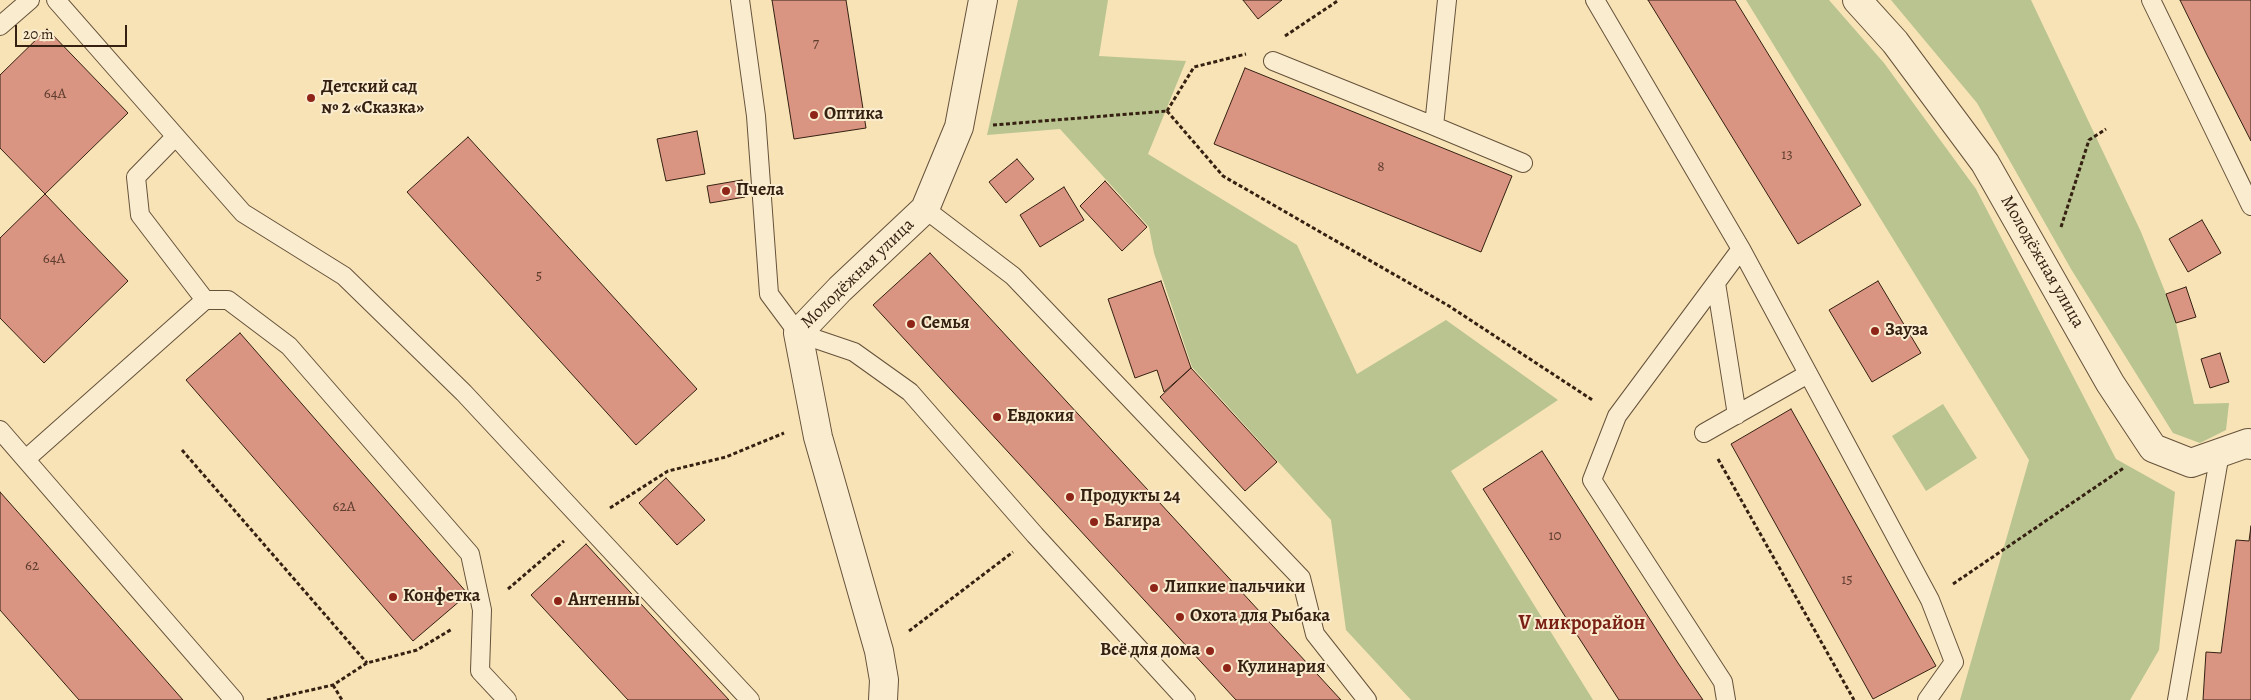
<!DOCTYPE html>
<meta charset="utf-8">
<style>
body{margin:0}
#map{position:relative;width:2251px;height:700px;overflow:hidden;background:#f7e3b5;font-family:Alegreya,serif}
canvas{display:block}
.scale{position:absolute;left:15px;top:25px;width:112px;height:22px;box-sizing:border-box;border:2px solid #352012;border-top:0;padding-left:6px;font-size:15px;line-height:18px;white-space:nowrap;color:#352012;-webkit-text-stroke:4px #faedcf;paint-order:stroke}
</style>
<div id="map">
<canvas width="2251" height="700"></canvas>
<div class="scale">20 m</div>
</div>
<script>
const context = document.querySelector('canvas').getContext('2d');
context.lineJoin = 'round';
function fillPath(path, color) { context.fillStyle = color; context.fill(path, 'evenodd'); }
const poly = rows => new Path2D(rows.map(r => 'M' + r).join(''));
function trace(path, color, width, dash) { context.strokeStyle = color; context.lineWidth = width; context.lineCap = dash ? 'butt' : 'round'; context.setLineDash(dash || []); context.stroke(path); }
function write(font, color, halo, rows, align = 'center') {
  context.font = font + ' Alegreya,serif'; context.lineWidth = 4; context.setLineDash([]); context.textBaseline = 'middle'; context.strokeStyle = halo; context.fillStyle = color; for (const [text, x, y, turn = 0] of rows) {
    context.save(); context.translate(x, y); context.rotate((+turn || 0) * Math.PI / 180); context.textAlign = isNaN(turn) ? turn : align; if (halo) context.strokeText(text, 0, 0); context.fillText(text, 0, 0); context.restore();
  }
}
fillPath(poly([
 [1018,0,1108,0,1099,56,1186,61,1148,154,1297,245,1357,374,1446,320,1558,400,1451,471,1593,700,1411,700,1346,630,1331,520,1192,367,1154,253,1149,227,1060,129,987,135],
 [1746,0,1829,0,1884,63,1976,189,2116,459,2175,492,2159,650,2130,700,1960,700,2029,460],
 [1891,0,2031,0,2141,232,2166,294,2176,323,2194,404,2229,403,2226,430,2200,443,2173,433,2071,269,1977,103],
 [1943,404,1977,458,1926,491,1892,436]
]), '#b9c490');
const building = poly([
 [772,0,846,0,866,128,794,139,772,0],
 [1243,0,1282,0,1258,19,1243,0],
 [1648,0,1735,0,1861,205,1798,244,1648,0],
 [2180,0,2251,0,2251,141,2207,55,2180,0],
 [47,29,128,113,45,194,0,148,0,75,47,29],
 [1245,68,1512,176,1481,252,1214,144,1245,68],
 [697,131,705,174,666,181,657,139,697,131],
 [468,137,697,389,636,445,407,192,468,137],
 [1017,159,1034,179,1006,203,989,182,1017,159],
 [742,180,745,197,710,203,707,186,742,180],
 [1105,181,1147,227,1122,251,1080,206,1105,181],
 [1064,187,1084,220,1040,247,1020,215,1064,187],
 [45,194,128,281,44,363,0,318,0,238,45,194],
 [2202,220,2221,253,2188,272,2169,239,2202,220],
 [930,253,1033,365,1341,700,1236,700,873,305,930,253],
 [1161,281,1191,368,1164,392,1157,370,1135,378,1108,299,1161,281],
 [1878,281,1921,353,1872,382,1829,310,1878,281],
 [2186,287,2196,317,2176,323,2166,294,2186,287],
 [240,333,468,594,413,641,186,380,240,333],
 [2220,353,2229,382,2210,388,2201,359,2220,353],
 [1191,368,1277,462,1245,491,1160,397,1191,368],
 [1791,409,1936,666,1873,699,1731,444,1791,409],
 [1542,451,1678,663,1703,700,1619,700,1483,489,1542,451],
 [666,478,705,520,677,545,639,503,666,478],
 [0,492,32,528,183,700,79,700,0,610,0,492],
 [2251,526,2251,700,2203,700,2206,652,2221,653,2236,540,2249,541,2251,526],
 [586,544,729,700,628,700,531,595,586,544]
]);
fillPath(building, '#d99482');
trace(building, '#352012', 1);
const lane = poly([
 [56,0,243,213,344,276,464,393,750,700],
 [740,0,756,116,769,294,798,333,854,352,910,392,1035,535,1186,700],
 [1447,0,1434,126,1523,163],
 [1595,0,1741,249,1617,416,1592,480,1723,682,1726,700],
 [2151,0,2251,206],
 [0,26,30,0],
 [1273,61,1434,126],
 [175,137,136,177,140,215,205,300],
 [925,209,1013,276,1301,578,1315,634,1367,700],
 [1741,249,1930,600,1954,662,1927,700],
 [1716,283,1737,415],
 [0,430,234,700],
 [1704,433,1808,374],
 [26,459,205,300,228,300,289,346,470,554,482,610,480,671,507,700],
 [2177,700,2220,453]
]);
const street = poly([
 [1857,0,1895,42,1985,163,2110,383,2153,448,2191,463,2248,443,2251,445],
 [883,700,884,680,879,651,818,437,798,333,840,289,925,209,959,127,983,0]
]);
trace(lane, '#66513b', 20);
trace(street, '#66513b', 30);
trace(poly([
 [1285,36,1339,0],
 [1167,111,1223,176,1449,306,1594,401],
 [1167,111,1194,67,1246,54],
 [993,125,1167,111],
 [2061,227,2089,140,2106,129],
 [182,450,367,663],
 [1718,459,1854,700],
 [610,508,668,471,726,457,784,433],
 [1953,584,2125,467],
 [508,589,564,541],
 [909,631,1013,552],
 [333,685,342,700],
 [267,700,333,685,367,663,417,650,452,629]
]), '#352012', 3, [4, 2.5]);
trace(lane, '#faedcf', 18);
trace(street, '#faedcf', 28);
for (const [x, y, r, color] of [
 [311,98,5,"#8f2418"],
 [814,115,5,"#8f2418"],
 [726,191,5,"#8f2418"],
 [911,324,5,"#8f2418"],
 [1875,331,5,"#8f2418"],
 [997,417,5,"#8f2418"],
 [1070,497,5,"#8f2418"],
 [1094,522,5,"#8f2418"],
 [1154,588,5,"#8f2418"],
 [393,597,5,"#8f2418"],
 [558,601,5,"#8f2418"],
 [1180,617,5,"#8f2418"],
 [1210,651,5,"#8f2418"],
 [1227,668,5,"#8f2418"]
]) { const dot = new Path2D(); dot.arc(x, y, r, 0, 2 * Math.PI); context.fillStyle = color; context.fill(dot); trace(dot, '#faedcf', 2); }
write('15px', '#5e3d2e', null, [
 ["7",816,44],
 ["64А",55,94],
 ["13",1787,155],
 ["8",1381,167],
 ["64А",54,259],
 ["5",539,276],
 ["62А",344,507],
 ["10",1555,536],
 ["62",32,566],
 ["15",1847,580]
]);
write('bold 18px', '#352012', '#faedcf', [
 ["Детский сад",321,88],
 ["№ 2 «Сказка»",321,109],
 ["Оптика",824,115],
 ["Пчела",736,191],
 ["Семья",921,324],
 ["Зауза",1885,331],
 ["Евдокия",1007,417],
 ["Продукты 24",1080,497],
 ["Багира",1104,522],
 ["Липкие пальчики",1164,588],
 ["Конфетка",403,597],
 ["Антенны",568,601],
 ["Охота для Рыбака",1190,617],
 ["Всё для дома",1200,651,"right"],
 ["Кулинария",1237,668]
], 'left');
write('18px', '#352012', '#faedcf', [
 ["Молодёжная улица",2042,262,60],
 ["Молодёжная улица",858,274,-44]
]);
write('bold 20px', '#7a1f14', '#faedcf', [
 ["V микрорайон",1582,624]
]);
</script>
